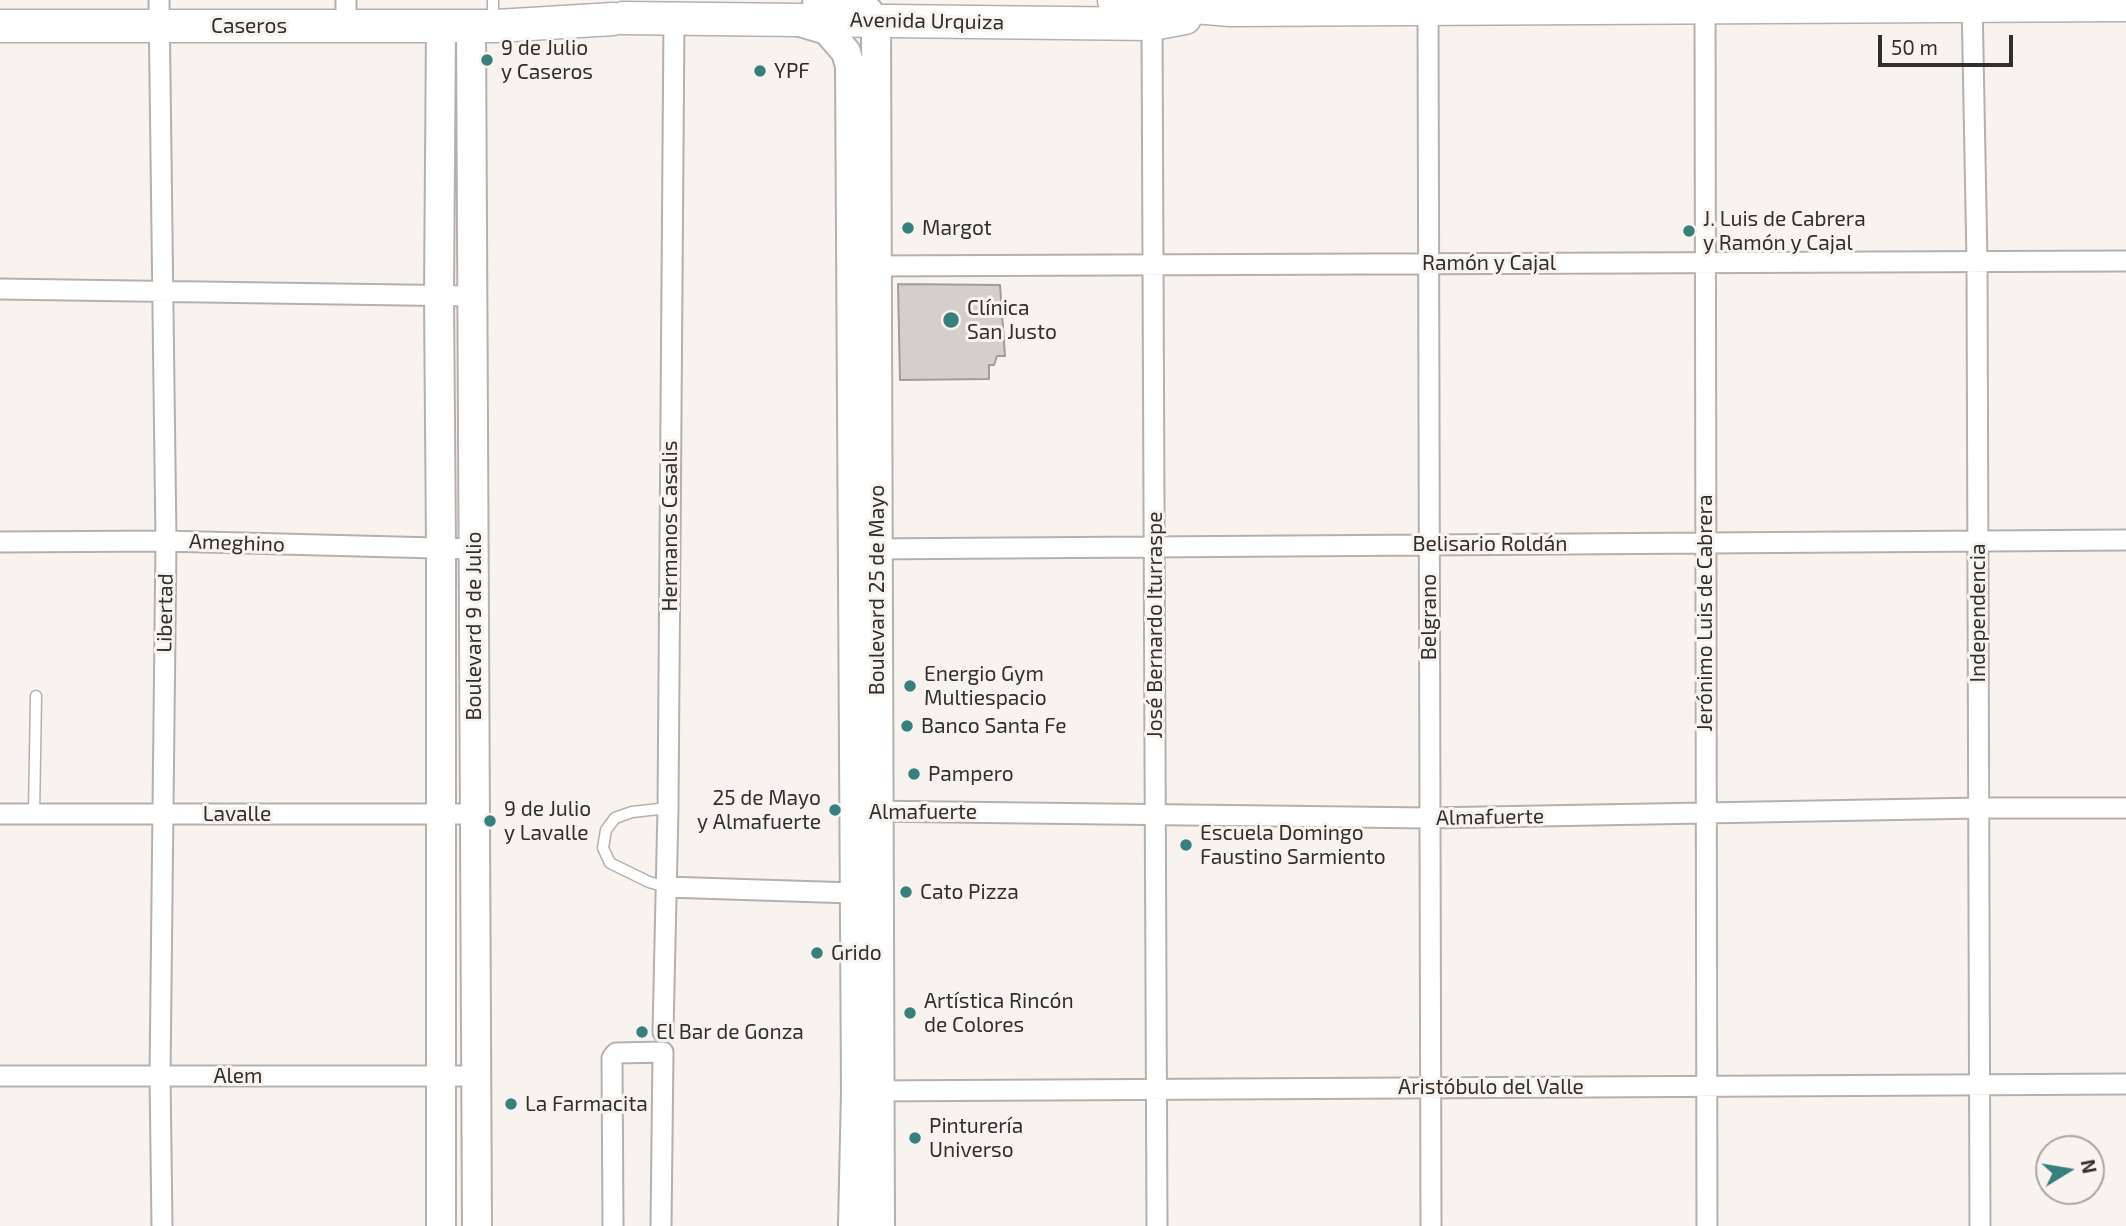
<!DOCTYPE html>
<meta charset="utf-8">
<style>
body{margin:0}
#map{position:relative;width:2126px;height:1226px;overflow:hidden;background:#f9f3f0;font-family:"Exo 2",sans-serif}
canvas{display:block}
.north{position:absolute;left:2035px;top:1135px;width:70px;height:70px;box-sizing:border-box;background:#f9f3f0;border:2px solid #a9a5a2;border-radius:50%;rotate:79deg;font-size:19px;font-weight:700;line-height:28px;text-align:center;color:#312f2e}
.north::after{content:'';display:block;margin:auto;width:24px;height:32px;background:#38807d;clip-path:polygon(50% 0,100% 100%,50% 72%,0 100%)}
.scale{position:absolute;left:1878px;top:35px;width:135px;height:32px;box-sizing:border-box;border:4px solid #312f2e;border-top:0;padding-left:9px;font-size:21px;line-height:24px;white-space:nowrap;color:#312f2e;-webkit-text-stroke:5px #f9f3f0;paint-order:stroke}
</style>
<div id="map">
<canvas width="2126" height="1226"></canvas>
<div class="north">N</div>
<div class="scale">50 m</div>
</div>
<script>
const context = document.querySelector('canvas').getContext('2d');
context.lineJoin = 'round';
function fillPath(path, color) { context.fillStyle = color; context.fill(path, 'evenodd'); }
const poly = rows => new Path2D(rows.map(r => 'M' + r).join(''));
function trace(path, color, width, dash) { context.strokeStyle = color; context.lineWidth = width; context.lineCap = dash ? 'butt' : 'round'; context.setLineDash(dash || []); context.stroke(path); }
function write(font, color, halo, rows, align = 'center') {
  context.font = font + ' "Exo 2",sans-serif'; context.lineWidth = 6; context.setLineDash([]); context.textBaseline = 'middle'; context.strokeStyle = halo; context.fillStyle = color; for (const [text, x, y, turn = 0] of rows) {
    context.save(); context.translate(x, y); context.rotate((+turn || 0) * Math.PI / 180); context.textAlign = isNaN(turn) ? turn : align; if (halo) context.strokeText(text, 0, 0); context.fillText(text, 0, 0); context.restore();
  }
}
const building = poly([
 [898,284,1000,285,1005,356,997,356,994,365,989,365,989,379,900,380,898,284]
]);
fillPath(building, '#d5cfcc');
trace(building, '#a19c98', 2);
const service = poly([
 [493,0,493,20],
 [34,814,36,696],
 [666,887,649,882,610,863,603,848,606,830,615,818,632,812,668,808]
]);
const minor = poly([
 [159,0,166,541,160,1076,162,1226],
 [346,0,346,26],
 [1705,0,1707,1226],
 [1972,0,1977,261,1980,1226],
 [1428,8,1431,1226],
 [1152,24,1157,1226],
 [864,266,2126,261],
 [0,289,472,296],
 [0,542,166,541,474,549],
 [867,549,2126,540],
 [866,811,1429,818,1979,808,2126,808],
 [0,814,475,814],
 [666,887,853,893],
 [663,1032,668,808,674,19],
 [0,1076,476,1076],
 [867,1091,2126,1084],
 [613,1226,612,1058,616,1053,663,1052,661,1226]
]);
const secondary = poly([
 [817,0,855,5,868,11,876,21,880,1226],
 [797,21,827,30,846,52,850,66,856,1091,853,1226],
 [471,26,477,1226],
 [441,1226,441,548,439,296,441,26]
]);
const primary = poly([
 [1114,0,1230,10,2126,5],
 [623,18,1152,24,1185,18],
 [0,26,497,26,613,19]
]);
trace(service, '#b6b0ad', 13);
trace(minor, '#b6b0ad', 23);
trace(secondary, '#b6b0ad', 32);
trace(primary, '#b6b0ad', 35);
trace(service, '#fff', 10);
trace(minor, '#fff', 19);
trace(secondary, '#fff', 28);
trace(primary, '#fff', 32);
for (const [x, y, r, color] of [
 [487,60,7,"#38807d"],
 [760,71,7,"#38807d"],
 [908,228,7,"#38807d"],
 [1689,231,7,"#38807d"],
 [951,320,9,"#38807d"],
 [910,686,7,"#38807d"],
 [907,726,7,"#38807d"],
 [914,774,7,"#38807d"],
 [835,810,7,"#38807d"],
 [490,821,7,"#38807d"],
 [1186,845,7,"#38807d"],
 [906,892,7,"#38807d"],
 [817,953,7,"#38807d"],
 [910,1013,7,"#38807d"],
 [642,1032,7,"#38807d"],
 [511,1104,7,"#38807d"],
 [915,1138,7,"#38807d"]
]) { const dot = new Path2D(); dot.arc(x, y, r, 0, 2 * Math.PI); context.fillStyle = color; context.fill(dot); trace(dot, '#f9f3f0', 2.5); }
write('21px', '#312f2e', '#f9f3f0', [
 ["Avenida Urquiza",927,21,1],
 ["Caseros",249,26],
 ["Ramón y Cajal",1489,263],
 ["Hermanos Casalis",670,526,-90],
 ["Ameghino",237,543,2],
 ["Belisario Roldán",1490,544],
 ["Boulevard 25 de Mayo",877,590,-90],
 ["Libertad",165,613,-89],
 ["Jerónimo Luis de Cabrera",1705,613,-90],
 ["Independencia",1978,613,-90],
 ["Belgrano",1429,617,-90],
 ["José Bernardo Iturraspe",1155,625,-90],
 ["Boulevard 9 de Julio",474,626,-90],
 ["Almafuerte",923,812],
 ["Lavalle",237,814],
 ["Almafuerte",1490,817,-1],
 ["Alem",238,1076],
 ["Aristóbulo del Valle",1491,1087]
]);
write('21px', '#312f2e', '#f9f3f0', [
 ["9 de Julio",501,48],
 ["y Caseros",501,72],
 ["YPF",774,71],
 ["J. Luis de Cabrera",1703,219],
 ["y Ramón y Cajal",1703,243],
 ["Margot",922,228],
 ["Clínica",967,308],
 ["San Justo",967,332],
 ["Energio Gym",924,674],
 ["Multiespacio",924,698],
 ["Banco Santa Fe",921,726],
 ["Pampero",928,774],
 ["25 de Mayo",821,798,"right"],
 ["y Almafuerte",821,822,"right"],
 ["9 de Julio",504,809],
 ["y Lavalle",504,833],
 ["Escuela Domingo",1200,833],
 ["Faustino Sarmiento",1200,857],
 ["Cato Pizza",920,892],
 ["Grido",831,953],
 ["Artística Rincón",924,1001],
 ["de Colores",924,1025],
 ["El Bar de Gonza",656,1032],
 ["La Farmacita",525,1104],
 ["Pinturería",929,1126],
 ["Universo",929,1150]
], 'left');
</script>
